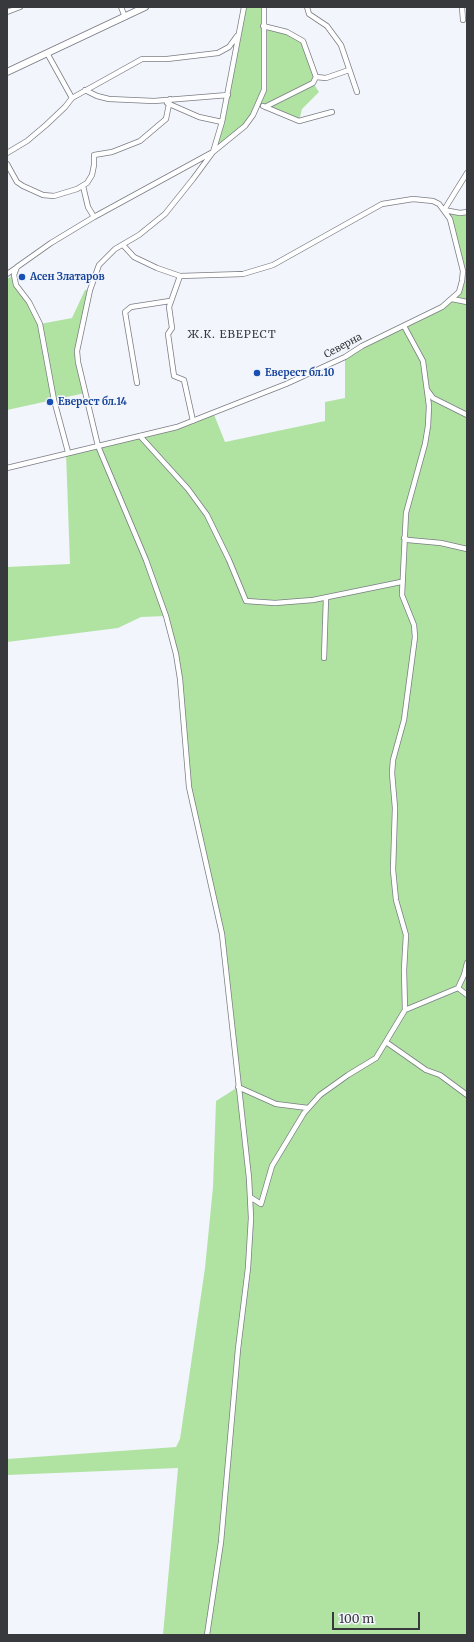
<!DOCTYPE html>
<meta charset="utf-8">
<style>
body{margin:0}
#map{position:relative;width:474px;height:1642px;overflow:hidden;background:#f2f5fc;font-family:Merriweather,serif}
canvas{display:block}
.frame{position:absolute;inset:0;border:8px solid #38393c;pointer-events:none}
.scale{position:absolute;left:332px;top:1612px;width:88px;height:18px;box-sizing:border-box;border:2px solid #38393c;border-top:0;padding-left:5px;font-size:12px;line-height:14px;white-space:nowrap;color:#38393c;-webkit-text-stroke:3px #f2f5fc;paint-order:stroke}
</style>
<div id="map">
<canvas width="474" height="1642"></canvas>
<div class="frame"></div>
<div class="scale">100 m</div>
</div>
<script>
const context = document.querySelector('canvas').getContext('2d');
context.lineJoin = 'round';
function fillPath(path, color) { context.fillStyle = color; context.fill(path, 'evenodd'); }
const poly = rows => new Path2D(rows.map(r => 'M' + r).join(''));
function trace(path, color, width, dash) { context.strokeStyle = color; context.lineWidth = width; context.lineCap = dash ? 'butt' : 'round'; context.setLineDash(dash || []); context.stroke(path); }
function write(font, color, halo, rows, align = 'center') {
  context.font = font + ' Merriweather,serif'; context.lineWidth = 3; context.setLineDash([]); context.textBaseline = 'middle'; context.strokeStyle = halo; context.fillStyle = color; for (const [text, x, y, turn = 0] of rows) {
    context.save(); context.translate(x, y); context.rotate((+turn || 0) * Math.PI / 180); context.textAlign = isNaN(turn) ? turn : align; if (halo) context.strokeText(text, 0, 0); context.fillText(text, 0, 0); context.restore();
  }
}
fillPath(poly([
 [244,7,264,7,263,26,287,32,303,41,316,77,313,83,319,92,302,109,299,121,258,104,245,126,213,152,222,122],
 [444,210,467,212,467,1635,163,1635,178,1468,7,1475,7,1459,176,1447,180,1439,205,1268,213,1187,216,1101,238,1087,225,960,189,787,180,679,166,616,141,617,118,628,7,642,7,567,70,564,66,453,177,427,213,412,225,442,325,421,325,402,345,398,345,357,442,307,459,292,463,271,450,219],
 [14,275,16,285,29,302,40,324,72,318,85,290,90,290,77,351,85,393,7,410,7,279]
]), '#b0e3a2');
const street = poly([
 [121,7,125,17],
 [307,7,309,14,327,26,341,45,357,92],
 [462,7,463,20],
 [7,12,20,7],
 [263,26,287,32,303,41,316,77],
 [47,53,72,98],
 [85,90,97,96,109,99,154,101,228,95],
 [167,103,199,117,222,122],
 [263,106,299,121,332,112],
 [265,107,313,83,316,77,326,78,349,70],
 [7,153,27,141,46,125,65,107,72,98,142,59,167,59,218,53,229,47,237,36],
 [7,164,17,182,23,186,43,195,54,196,77,189,87,183,92,175,94,165,94,155,112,152,140,141,166,119,170,99],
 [467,173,444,210,460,213,467,212],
 [83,186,88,207,94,217],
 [7,274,16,268],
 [180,276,169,307,172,328,168,334,174,376,184,380,193,421],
 [452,299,467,302],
 [404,326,423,361,429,406,428,426,425,444,406,513,402,595,414,625,415,637,404,720,393,760,392,773,395,808,393,870,396,900,406,935,404,970,405,1010],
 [137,383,125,312,131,307,170,301],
 [428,391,433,398,467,415],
 [140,436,188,489,207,515,229,560,246,601,275,603,313,600,401,582],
 [68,452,54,400,40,324,29,302,16,285,14,275,17,267,51,243,94,217,213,152,245,126,253,115,264,90,264,7],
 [7,468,177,427,286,384,345,357,362,346,442,307,459,292,462,281,463,271,450,219,439,204,433,201,413,199,382,204,273,265,243,274,180,276,157,268,134,257,123,245],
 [404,538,408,540,441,543,467,549],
 [324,658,326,598],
 [458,988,467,995],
 [386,1042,426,1070,440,1075,467,1095],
 [238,1087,276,1104,308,1108],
 [250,1197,261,1204,272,1166,304,1113,320,1095,348,1075,376,1058,405,1010,458,988,464,975,467,963],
 [207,1635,221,1542,238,1349,248,1268,251,1218,249,1178,222,934,189,787,180,679,176,654,166,616,146,560,98,446,78,362,77,351,90,290,99,265,115,249,139,235,165,214,193,179,213,152,222,122,244,7]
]);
const secondary = poly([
 [7,72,145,7]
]);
trace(street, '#7a7d84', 6);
trace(secondary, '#7a7d84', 8);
trace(street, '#fff', 4.5);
trace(secondary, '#fff', 6);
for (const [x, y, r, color] of [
 [22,277,4,"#1a4fb4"],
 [257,373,4,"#1a4fb4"],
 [50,402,4,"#1a4fb4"]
]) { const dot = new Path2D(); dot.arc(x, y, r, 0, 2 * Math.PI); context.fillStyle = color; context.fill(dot); trace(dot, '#f2f5fc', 1.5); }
write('bold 10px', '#164399', '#f2f5fc', [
 ["Асен Златаров",30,277],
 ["Еверест бл.10",265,373],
 ["Еверест бл.14",58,402]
], 'left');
write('10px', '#38393c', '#f2f5fc', [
 ["Северна",343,346,-28]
]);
context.letterSpacing = '1px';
write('11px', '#38393c', '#f2f5fc', [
 ["Ж.К. ЕВЕРЕСТ",232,335]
]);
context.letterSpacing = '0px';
</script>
